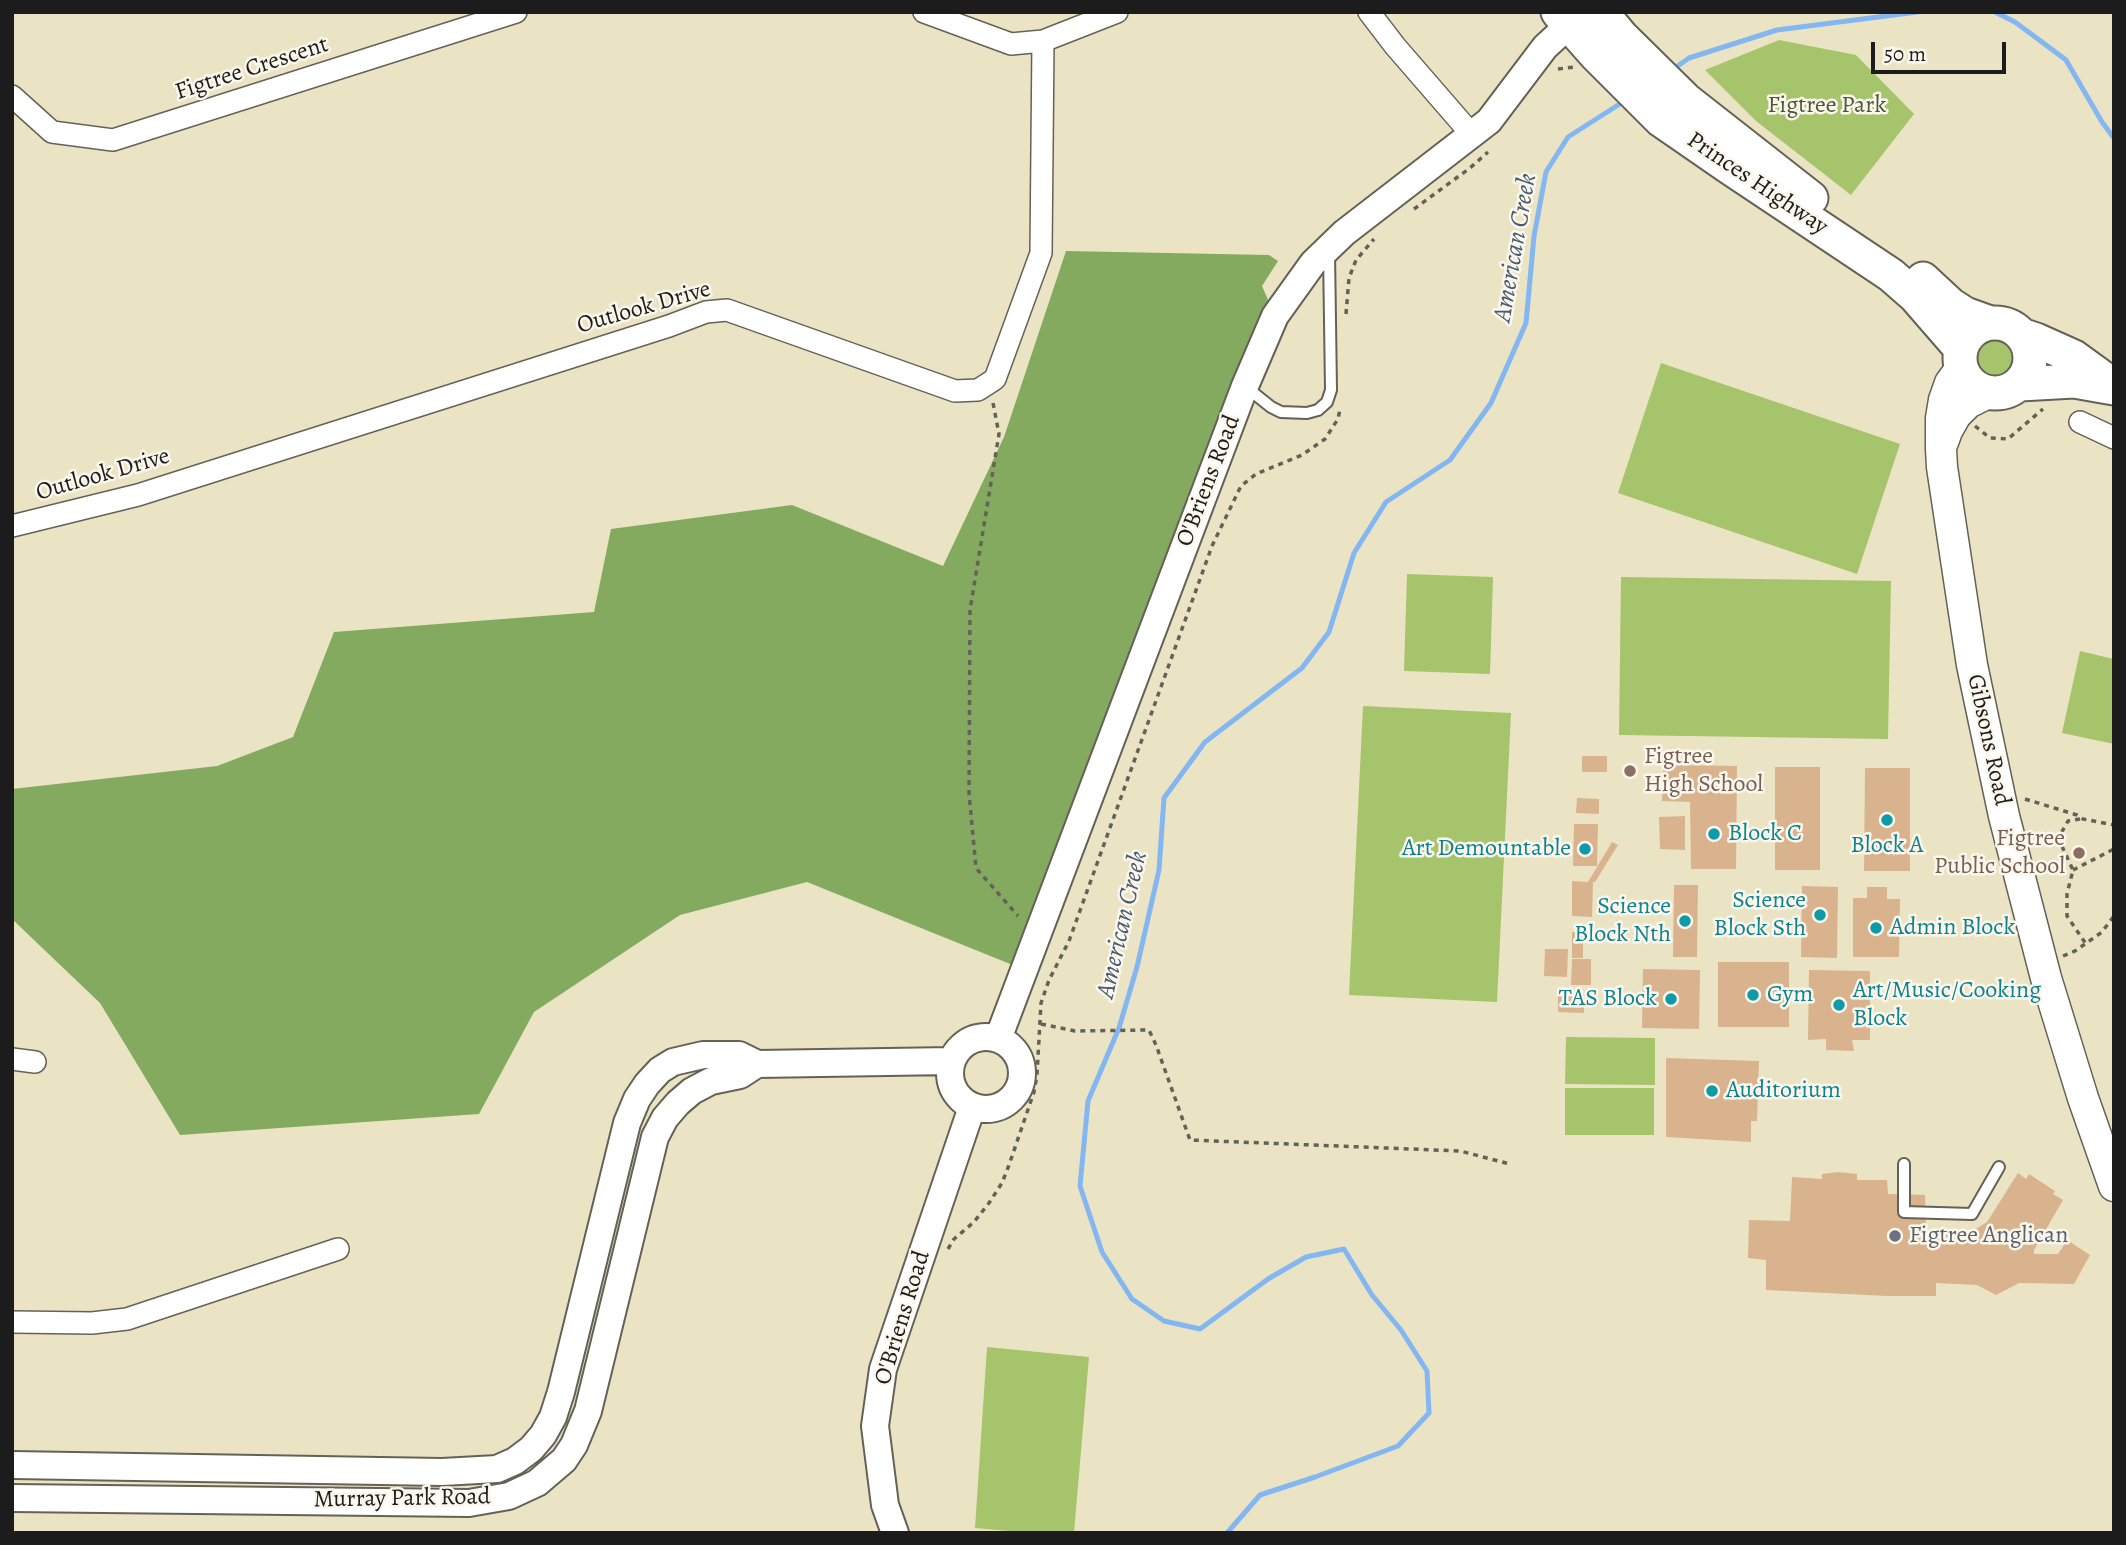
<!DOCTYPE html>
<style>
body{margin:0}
#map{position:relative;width:2126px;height:1545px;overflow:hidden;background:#ebe4c4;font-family:Alegreya,serif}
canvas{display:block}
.frame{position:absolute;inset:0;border:14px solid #1c1c1c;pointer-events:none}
.scale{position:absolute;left:1871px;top:42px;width:135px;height:32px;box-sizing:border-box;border:4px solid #1c1c1c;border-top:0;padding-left:9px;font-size:21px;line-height:24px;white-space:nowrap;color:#1c1c1c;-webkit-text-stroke:5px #fbf7ec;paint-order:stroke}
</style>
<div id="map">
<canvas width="2126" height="1545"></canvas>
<div class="frame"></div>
<div class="scale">50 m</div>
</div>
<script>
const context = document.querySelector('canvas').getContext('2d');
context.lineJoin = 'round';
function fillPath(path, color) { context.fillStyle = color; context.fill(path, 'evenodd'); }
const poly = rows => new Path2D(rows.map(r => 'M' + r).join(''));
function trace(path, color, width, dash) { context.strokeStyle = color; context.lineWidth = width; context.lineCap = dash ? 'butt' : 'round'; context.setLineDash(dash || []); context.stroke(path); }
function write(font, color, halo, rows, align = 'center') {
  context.font = font + ' Alegreya,serif'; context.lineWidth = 5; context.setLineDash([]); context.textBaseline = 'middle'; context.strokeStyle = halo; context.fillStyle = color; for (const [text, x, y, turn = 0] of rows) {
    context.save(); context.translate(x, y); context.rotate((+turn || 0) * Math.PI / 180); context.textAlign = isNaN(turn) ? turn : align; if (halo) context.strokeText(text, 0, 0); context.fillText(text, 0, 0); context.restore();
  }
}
fillPath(poly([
 [1779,40,1856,55,1914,114,1851,195,1756,121,1705,70],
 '1975 356a21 21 0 1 1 42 0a21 21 0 1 1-42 0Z',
 [1661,363,1900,444,1857,574,1618,493],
 [1407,574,1493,577,1490,674,1404,671],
 [1621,577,1891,581,1888,739,1619,735],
 [2080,651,2114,659,2114,744,2062,733],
 [1363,706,1511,713,1497,1002,1349,995],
 [1566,1037,1655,1038,1655,1085,1565,1084],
 [1565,1088,1654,1088,1654,1135,1565,1135],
 [987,1347,1089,1357,1074,1533,1030,1533,975,1528]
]), '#a5c46b');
fillPath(poly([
 [1066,251,1269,255,1278,261,1262,286,1275,316,1025,970,807,882,680,915,534,1012,479,1114,180,1135,100,1003,12,919,12,789,217,766,293,737,334,632,594,612,611,529,792,505,943,566,1004,437]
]), '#84aa5f');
trace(poly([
 [1995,12,2015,22,2066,60,2102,122,2114,138],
 [1672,70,1689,58,1777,30,1917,12],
 [1227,1533,1260,1495,1315,1477,1398,1446,1429,1413,1427,1371,1401,1330,1372,1295,1344,1249,1306,1257,1268,1279,1200,1329,1164,1321,1132,1299,1102,1252,1080,1186,1088,1101,1119,1028,1137,967,1159,870,1164,798,1205,742,1302,668,1329,632,1354,553,1386,502,1450,460,1491,403,1526,323,1534,236,1546,172,1568,137,1626,100]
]), '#84b6f1', 5);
fillPath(poly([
 [1582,756,1607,756,1607,772,1582,772],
 [1678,765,1737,766,1736,869,1691,869,1690,802,1662,801,1663,770],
 [1775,767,1820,767,1820,870,1775,870],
 [1865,768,1910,768,1910,871,1864,871],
 [1577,798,1599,799,1599,814,1576,813],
 [1685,816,1685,850,1660,849,1659,817],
 [1574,824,1598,824,1597,866,1573,866],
 [1612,842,1618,845,1595,882,1593,882,1592,917,1572,916,1572,881,1588,882],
 [1674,885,1698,885,1697,957,1673,957],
 [1802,886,1838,887,1837,958,1801,957],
 [1867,887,1887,887,1887,899,1900,899,1899,957,1853,957,1853,898,1867,898],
 [1572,932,1583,932,1583,958,1572,958],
 [1545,949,1568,949,1567,977,1544,976],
 [1572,959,1591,959,1591,985,1571,985],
 [1718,962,1789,962,1789,1027,1718,1027],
 [1643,969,1700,970,1699,1029,1642,1028],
 [1809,970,1870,971,1870,1040,1852,1040,1854,1051,1826,1050,1826,1039,1808,1040],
 [1558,993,1584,994,1584,1013,1558,1012],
 [1666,1058,1759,1061,1757,1121,1751,1121,1751,1142,1666,1137],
 [1838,1172,1857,1174,1857,1180,1887,1180,1888,1194,1925,1195,1926,1232,1971,1232,1987,1222,2018,1173,2026,1179,2029,1174,2055,1191,2053,1194,2063,1200,2034,1250,2034,1254,2058,1254,2067,1240,2090,1255,2074,1284,2019,1283,1996,1295,1977,1285,1936,1283,1936,1296,1887,1296,1766,1290,1766,1260,1748,1258,1749,1220,1790,1221,1792,1177,1822,1179,1822,1174]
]), '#d9b38e');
const service = poly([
 [1246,387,1271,407,1281,412,1307,413,1318,410,1327,402,1331,390,1329,252],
 [1904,1164,1904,1212,1972,1214,1999,1167]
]);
const minor = poly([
 [924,12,1011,44,1043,41,1117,12],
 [1369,12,1395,46,1473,136],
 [12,96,52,132,113,140,516,12],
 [2080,422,2114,438],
 [12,526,138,495,669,326,706,312,727,310,955,391,978,390,995,379,1041,253,1043,41],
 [12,1059,35,1062],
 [12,1322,92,1323,127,1319,338,1249]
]);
const tertiary = poly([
 '950 1073a36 36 0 1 1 72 0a36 36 0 1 1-72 0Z',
 [998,1039,1245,386,1275,316,1313,263,1344,233,1489,121,1545,47,1583,12],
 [12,1465,442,1472,497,1469,515,1461,531,1449,543,1435,553,1417,561,1392,627,1123,637,1099,647,1084,660,1070,673,1062,703,1055,739,1055,757,1064,952,1061],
 [12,1498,469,1503,509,1496,537,1483,564,1460,574,1445,588,1411,655,1137,665,1118,678,1103,692,1091,711,1081,740,1075,757,1064],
 [895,1533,885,1505,875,1426,883,1369,972,1107]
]);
const secondary = poly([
 [1961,368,1950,383,1944,400,1941,418,1941,449,1942,467,1972,665,2004,816,2046,978,2083,1098,2114,1186],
 [1943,442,1947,431,1956,415,1968,403,1988,393]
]);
const primary = poly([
 [1558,12,1596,55,1661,120,1729,167,1891,275,1915,296,1961,349],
 [1601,12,1622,37,1686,100,1811,198],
 [1923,279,1951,305,1965,314,1990,323],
 '1960 358a35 35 0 1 1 70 0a35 35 0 1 1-70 0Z',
 [2024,336,2036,340,2074,357,2114,386],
 [2020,384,2074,381,2114,388]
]);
trace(service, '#646257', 14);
trace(minor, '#646257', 24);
trace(tertiary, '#646257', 30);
trace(secondary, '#646257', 33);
trace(primary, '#646257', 37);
trace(poly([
 [1558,69,1574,67],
 [1414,209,1470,168,1488,152],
 [1346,314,1349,278,1356,260,1374,239],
 [993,403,999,434,970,610,969,793,976,868,1018,916],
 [1975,426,1990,438,2008,439,2043,409],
 [2025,799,2077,815,2083,819,2114,825],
 [2080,819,2068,821,2060,835,2060,842,2073,870,2067,894,2067,916,2086,944],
 [2073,870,2114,849],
 [2063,956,2075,951,2102,932,2114,916],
 [1041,1024,1075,1031,1149,1030,1156,1045,1190,1140,1460,1151,1510,1164],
 [948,1249,954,1239,974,1222,989,1203,1002,1183,1009,1165,1034,1092,1037,1075,1041,1003,1049,980,1069,941,1212,546,1241,486,1256,474,1302,455,1325,439,1338,419,1340,409]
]), '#646257', 3.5, [5, 5]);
trace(service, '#fff', 10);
trace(minor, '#fff', 21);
trace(tertiary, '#fff', 26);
trace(secondary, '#fff', 30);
trace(primary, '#fff', 33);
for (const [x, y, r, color] of [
 [1630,771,7,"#8d6e63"],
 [1887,820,7,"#0f9aa8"],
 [1714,834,7,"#0f9aa8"],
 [1585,849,7,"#0f9aa8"],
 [2079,853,7,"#8d6e63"],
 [1820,915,7,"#0f9aa8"],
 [1685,921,7,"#0f9aa8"],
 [1876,928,7,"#0f9aa8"],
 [1753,995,7,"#0f9aa8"],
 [1671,999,7,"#0f9aa8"],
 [1839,1005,7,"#0f9aa8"],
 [1712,1091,7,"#0f9aa8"],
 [1895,1236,7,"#6b7280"]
]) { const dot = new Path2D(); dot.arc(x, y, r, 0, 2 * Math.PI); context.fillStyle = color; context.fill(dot); trace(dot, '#fbf7ec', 2.5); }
write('24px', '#1c1c1c', '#fbf7ec', [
 ["Figtree Crescent",252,69,-18],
 ["Princes Highway",1757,184,34],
 ["Outlook Drive",644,308,-16],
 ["Outlook Drive",103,475,-16],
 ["O'Briens Road",1209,481,-69],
 ["Gibsons Road",1988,740,78],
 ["O'Briens Road",903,1318,-73],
 ["Murray Park Road",402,1499,-1]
]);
write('24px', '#4c5738', '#fbf7ec', [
 ["Figtree Park",1827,106]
]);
write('24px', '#785e54', '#fbf7ec', [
 ["Figtree",1644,757],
 ["High School",1644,785],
 ["Figtree",2065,839,"right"],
 ["Public School",2065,867,"right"]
], 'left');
write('24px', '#0d838f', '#fbf7ec', [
 ["Block C",1728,834],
 ["Block A",1887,846,"center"],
 ["Art Demountable",1571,849,"right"],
 ["Science",1806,901,"right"],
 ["Block Sth",1806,929,"right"],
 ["Science",1671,907,"right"],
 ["Block Nth",1671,935,"right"],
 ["Admin Block",1890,928],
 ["Art/Music/Cooking",1853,991],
 ["Block",1853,1019],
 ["Gym",1767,995],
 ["TAS Block",1657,999,"right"],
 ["Auditorium",1726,1091]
], 'left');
write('24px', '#5b616d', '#fbf7ec', [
 ["Figtree Anglican",1909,1236]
], 'left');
write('italic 26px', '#465a71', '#fbf7ec', [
 ["American Creek",1516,248,-80],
 ["American Creek",1123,925,-77]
]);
</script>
